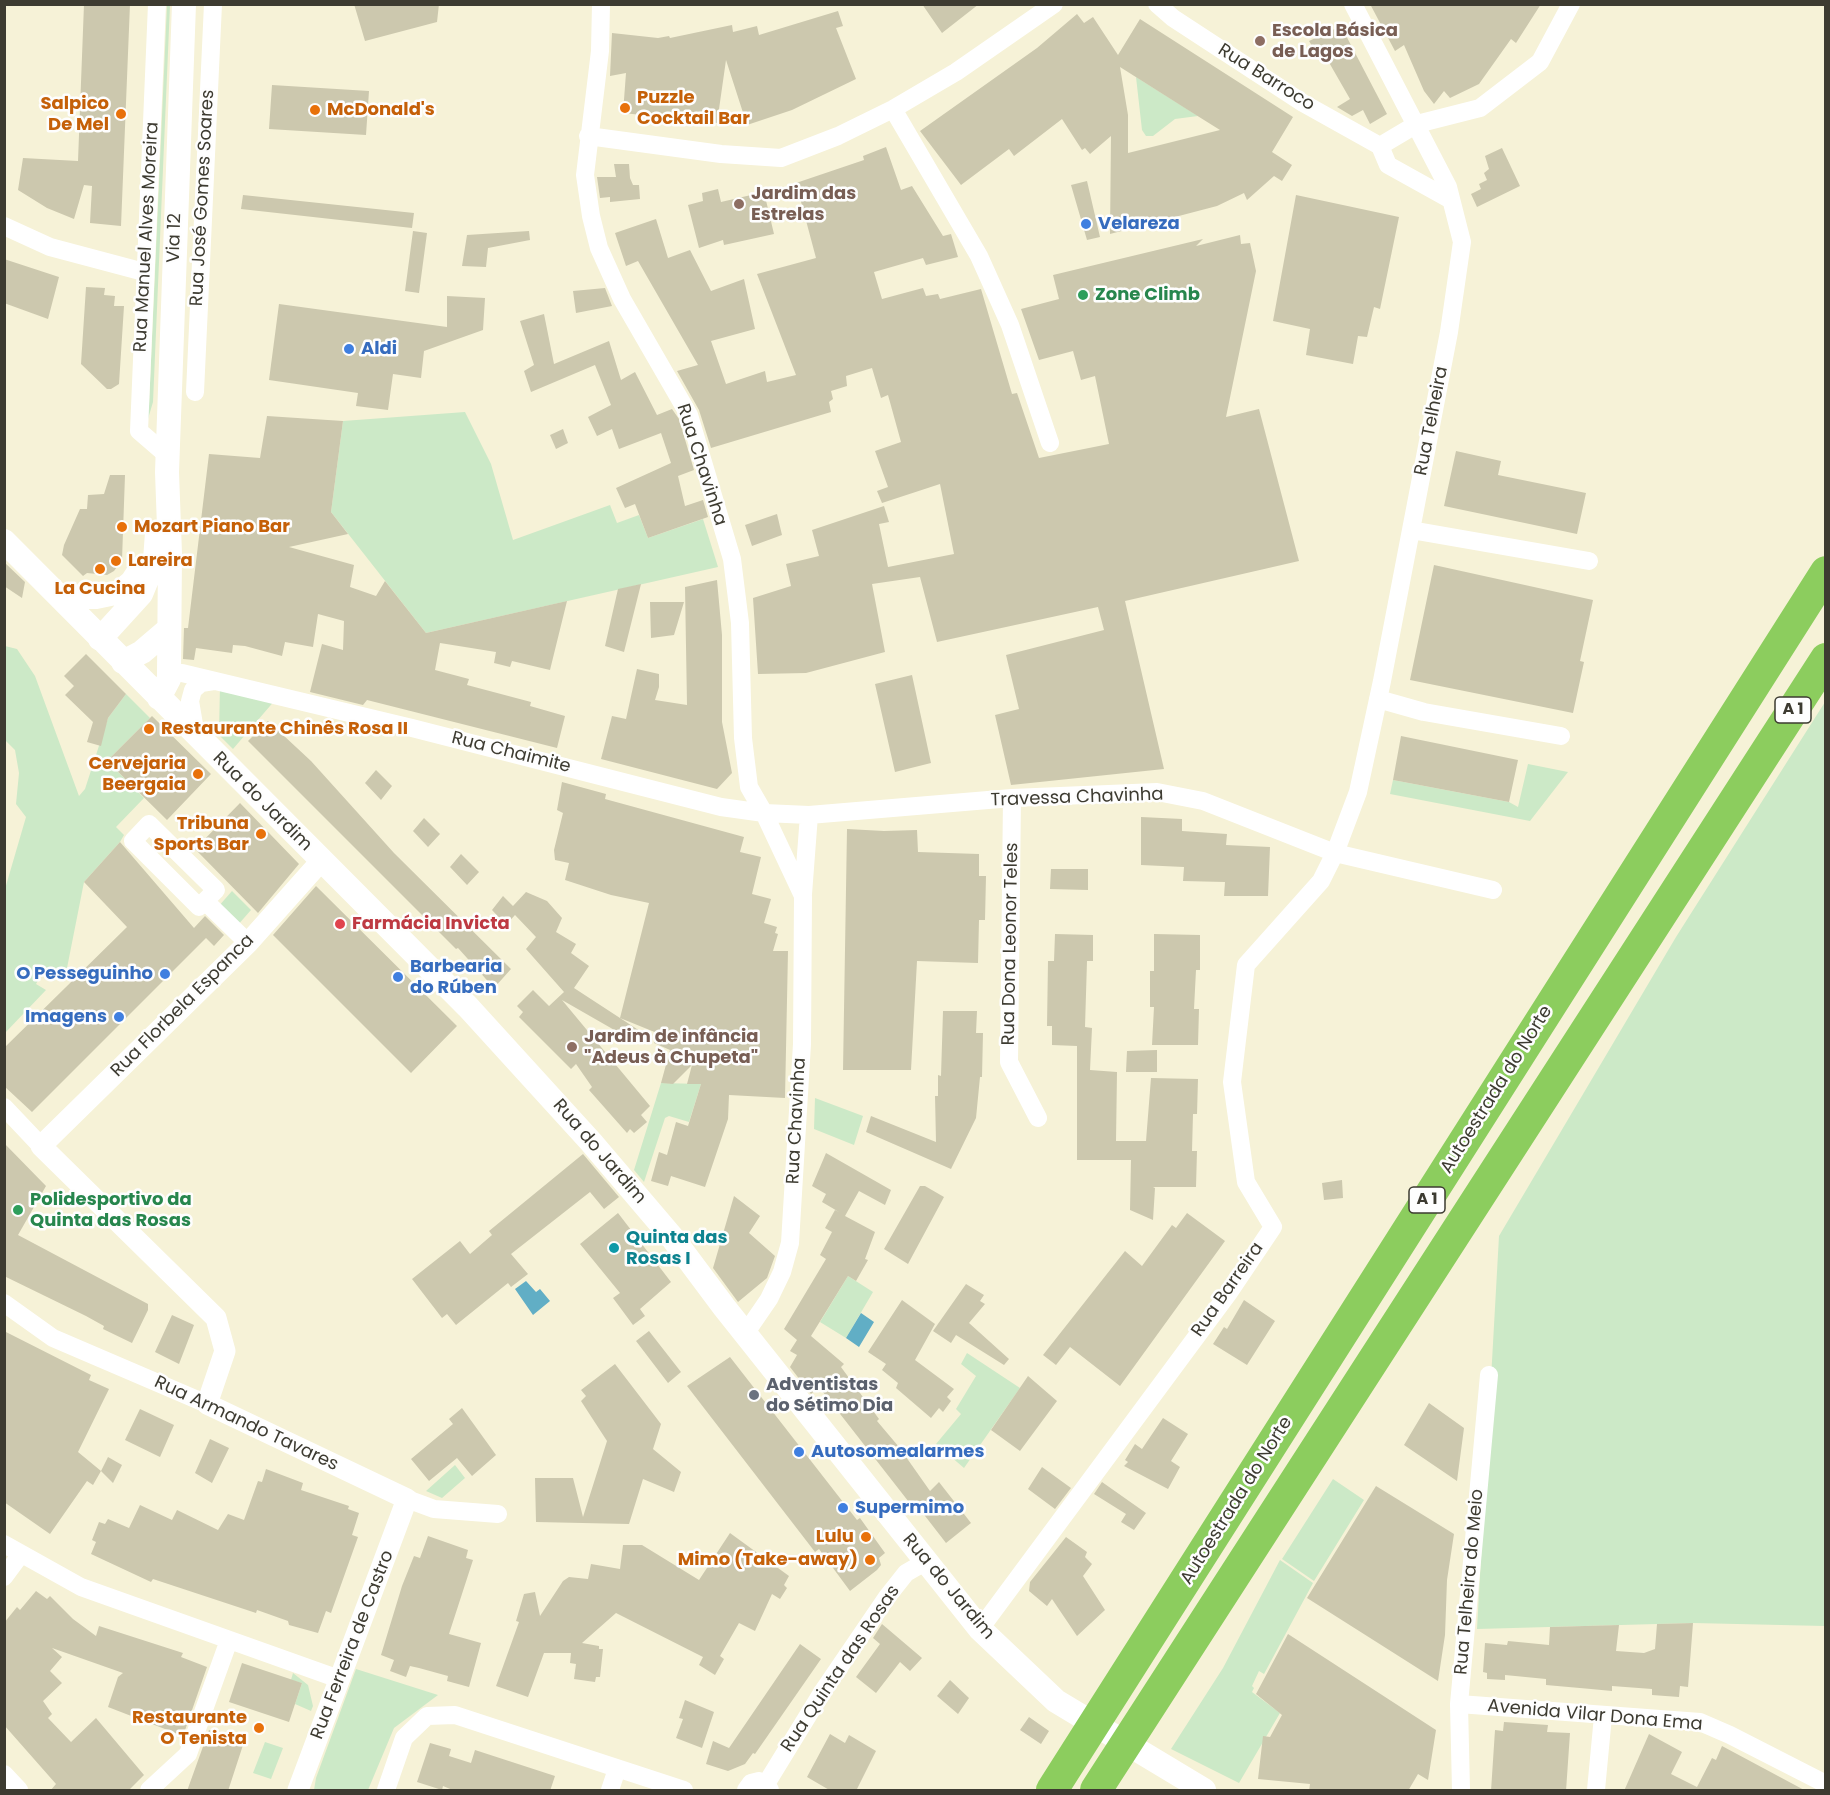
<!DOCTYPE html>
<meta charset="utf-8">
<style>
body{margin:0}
#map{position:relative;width:1830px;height:1795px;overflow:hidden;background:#f6f2d7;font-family:Poppins,sans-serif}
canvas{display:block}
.frame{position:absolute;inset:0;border:6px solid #3d3b31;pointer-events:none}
</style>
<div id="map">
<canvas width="1830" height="1795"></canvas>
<div class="frame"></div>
</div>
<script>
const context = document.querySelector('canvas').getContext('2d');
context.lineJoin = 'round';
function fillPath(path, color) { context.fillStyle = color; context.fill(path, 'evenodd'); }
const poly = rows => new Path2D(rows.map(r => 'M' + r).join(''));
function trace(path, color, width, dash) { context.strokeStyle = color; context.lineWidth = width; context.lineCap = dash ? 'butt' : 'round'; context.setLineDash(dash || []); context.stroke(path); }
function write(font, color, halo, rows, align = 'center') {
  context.font = font + ' Poppins,sans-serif'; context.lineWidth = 5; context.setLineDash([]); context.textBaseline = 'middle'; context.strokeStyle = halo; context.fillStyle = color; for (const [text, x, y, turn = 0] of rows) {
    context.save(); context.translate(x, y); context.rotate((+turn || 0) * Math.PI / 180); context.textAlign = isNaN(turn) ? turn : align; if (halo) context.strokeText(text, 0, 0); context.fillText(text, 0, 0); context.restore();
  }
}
fillPath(poly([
 [167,5,170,5,153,402,145,429,149,405],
 [1136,77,1198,116,1175,119,1153,136,1146,136,1142,130],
 [465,412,491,464,513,540,610,505,617,523,639,515,648,538,703,519,718,567,426,633,331,512,343,421],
 [5,646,17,649,35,676,79,796,85,789,108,718,126,694,150,718,107,761,144,798,116,827,124,835,120,842,84,882,67,968,54,981,42,973,36,984,46,990,5,1033,5,889,26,817,16,804,19,773,15,750,5,740],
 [220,685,276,699,233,749,219,735],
 [1825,702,1825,1626,1693,1623,1477,1629,1499,1236,1676,937],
 [1528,764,1568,772,1530,821,1390,794,1393,780,1509,802,1518,807],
 [232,891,251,910,237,926,218,907],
 [661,1083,701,1084,689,1122,669,1116,665,1118,644,1182,634,1170],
 [815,1098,863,1116,854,1145,814,1129],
 [848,1276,873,1292,846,1338,820,1322],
 [967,1353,1020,1388,964,1468,936,1444,961,1414,956,1409,976,1376,961,1364],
 [455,1465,465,1478,442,1498,426,1491],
 [1333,1479,1364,1500,1314,1581,1282,1559],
 [1280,1560,1313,1583,1264,1674,1259,1671,1252,1686,1254,1688,1252,1692,1280,1713,1239,1783,1171,1749,1223,1668],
 [356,1669,438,1695,394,1728,368,1790,314,1790,316,1778],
 [293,1673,308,1685,313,1706,311,1711,295,1704,302,1683,291,1680],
 [265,1742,283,1748,271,1779,253,1773]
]), '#cce9c7');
fillPath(poly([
 [526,1281,536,1292,540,1289,550,1301,533,1315,515,1289],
 [861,1313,874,1322,859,1347,846,1338]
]), '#61aec5');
fillPath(poly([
 [84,4,130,4,121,226,90,223,92,186,84,185,74,219,47,208,18,190,23,158,78,161],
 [354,4,439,4,437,22,365,41],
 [922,4,979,4,942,33],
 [1370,4,1541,4,1516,43,1511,39,1479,84,1450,98,1444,91,1434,104,1424,91,1404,45,1395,51],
 [838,11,843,26,836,28,856,79,792,110,747,125,726,60,717,123,623,113,626,73,610,76,612,33,658,38,669,36,670,38,732,25,733,32,757,26,759,35],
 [1077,14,1084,23,1093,17,1118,55,1140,19,1293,117,1272,152,1292,165,1282,181,1274,176,1247,200,1244,193,1217,206,1110,234,1111,136,1090,154,1085,148,1082,150,1062,119,1014,156,1009,149,961,185,920,131,1037,48],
 [1120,67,1188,110,1220,130,1128,153,1128,115],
 [1341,26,1387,114,1370,124,1363,110,1352,116,1337,107,1350,99,1327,59,1322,62,1309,41],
 [272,85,369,91,366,135,269,129],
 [886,147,901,190,912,186,943,236,951,234,958,257,926,265,923,258,874,272,882,299,923,288,926,296,938,294,940,299,981,289,1012,394,1017,393,1039,458,1109,444,1095,376,1081,380,1073,351,1039,360,1021,309,1059,299,1053,275,1203,239,1196,246,1240,235,1241,244,1250,243,1256,271,1226,417,1259,409,1299,561,1125,601,1164,769,1011,785,995,715,1019,709,1006,655,1104,630,1098,607,937,642,920,577,872,584,885,652,806,673,758,674,753,598,791,586,786,564,819,556,812,530,884,506,889,522,879,524,888,567,954,554,940,484,882,503,877,491,888,487,875,451,901,442,888,395,881,398,872,368,846,376,847,386,831,391,833,399,829,402,831,412,711,448,699,410,677,371,698,365,638,261,626,266,615,233,656,219,668,258,690,250,711,291,744,279,755,329,711,341,726,384,765,371,767,382,796,375,757,274,816,258,796,183,864,160,863,156],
 [1502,148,1520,186,1477,207,1471,194,1481,189,1479,184,1487,180,1484,173,1489,169,1485,156],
 [614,164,629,164,630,178,633,185,639,185,640,199,610,202,610,197,600,198,597,177,616,177],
 [1087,181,1100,237,1087,240,1071,185],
 [718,189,721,202,764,192,774,234,724,245,723,240,699,248,688,205,703,201,702,193],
 [243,195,414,213,412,228,241,209],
 [1296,195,1399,217,1380,309,1374,307,1367,337,1358,336,1353,364,1306,355,1310,329,1273,321],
 [413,231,427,233,419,293,405,291],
 [529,231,530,240,488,248,486,267,462,266,467,235],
 [4,259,59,277,48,319,4,303],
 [86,287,105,288,104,295,115,296,114,306,124,306,119,384,111,389,107,389,81,364],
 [605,288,612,306,576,313,573,291],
 [447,296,485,298,483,330,424,351,421,378,393,374,388,410,356,406,358,393,269,380,279,304,447,327],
 [544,314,554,364,609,341,621,380,635,372,657,415,672,409,679,419,694,470,678,476,685,506,703,500,708,517,648,538,635,504,625,508,616,488,671,463,661,433,619,449,612,429,597,436,588,417,611,405,595,365,531,392,524,371,534,365,520,321],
 [267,416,343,421,331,512,348,534,289,547,354,565,350,587,376,596,385,581,426,633,567,601,550,670,512,661,510,667,494,663,496,652,440,643,435,670,469,679,467,685,531,702,530,706,565,716,557,748,367,700,363,705,310,692,322,644,343,650,344,621,318,614,313,647,285,642,282,656,245,646,233,645,232,653,196,648,194,660,183,659,184,628,188,628,209,454,260,458],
 [563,429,568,443,556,449,550,435],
 [1456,451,1501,461,1498,475,1586,493,1577,534,1444,506],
 [110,475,125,475,122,560,114,571,107,575,87,573,83,576,62,555,64,545,80,509,87,509,88,495,104,494],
 [777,514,782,535,752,546,745,525],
 [4,562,25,582,22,598,4,586],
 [1434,565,1593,600,1580,661,1584,662,1573,713,1410,680],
 [717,580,722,635,722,722,732,773,717,789,601,759,612,716,626,719,637,669,659,674,659,687,655,700,687,705,685,587],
 [641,584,624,652,605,646,618,589],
 [650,602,684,602,674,635,651,638],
 [86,654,126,694,108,718,101,746,87,742,93,722,65,695,74,686,64,676],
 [912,675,931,763,895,772,875,684],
 [152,716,211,774,167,820,107,761],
 [268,721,311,761,394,853,511,969,494,988,458,948,456,949,248,741],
 [1401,736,1518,760,1509,802,1393,780],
 [376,770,392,786,381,800,365,783],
 [562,782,606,794,605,799,744,837,740,852,761,857,752,894,771,899,764,923,777,927,775,933,778,934,773,951,788,951,785,1098,729,1095,728,1119,705,1187,671,1176,668,1186,651,1181,659,1152,667,1155,676,1122,688,1126,701,1084,687,1084,692,1065,673,1084,661,1083,670,1050,654,1043,657,1033,620,1018,649,903,611,895,565,880,569,863,555,860,554,850,563,813,557,810],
 [240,803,299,864,258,913,195,849],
 [1141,817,1182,819,1182,831,1227,834,1226,845,1270,847,1268,896,1224,896,1225,882,1183,881,1184,867,1141,865],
 [424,818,440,834,428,847,413,831],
 [847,829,884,831,917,830,918,852,979,854,979,876,986,876,985,920,979,920,978,963,917,961,911,1070,843,1070],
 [120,842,194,928,205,916,224,935,214,946,206,938,32,1112,4,1086,4,1048,127,927,84,882],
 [461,854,479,872,467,885,450,867],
 [1051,869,1088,869,1088,890,1050,889],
 [316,886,457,1026,411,1073,273,935],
 [526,892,547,901,562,918,556,932,576,944,571,953,589,966,574,988,643,1033,637,1043,562,1000,650,1106,641,1115,647,1122,634,1133,630,1129,627,1133,589,1090,592,1087,576,1064,571,1069,519,1017,523,1012,517,1006,533,990,549,1006,564,992,526,949,536,937,515,915,506,925,492,910,503,896,513,906],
 [1055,934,1093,935,1093,961,1087,961,1085,1027,1092,1028,1090,1070,1117,1072,1116,1141,1146,1141,1151,1078,1198,1079,1197,1114,1193,1114,1192,1151,1197,1151,1196,1187,1153,1187,1155,1188,1153,1220,1130,1210,1131,1160,1077,1160,1077,1046,1052,1045,1052,1026,1047,1026,1048,961,1054,961],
 [1154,934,1200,935,1200,970,1196,970,1194,1009,1199,1009,1198,1045,1152,1045,1154,1007,1150,1007,1150,971,1154,971],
 [943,1011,977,1011,976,1033,983,1033,982,1077,980,1077,976,1118,951,1169,866,1132,871,1116,936,1142,935,1096,938,1096,938,1075,941,1076],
 [1157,1050,1157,1072,1126,1072,1127,1051],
 [4,1143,46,1186,18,1235,148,1304,148,1310,132,1343,103,1329,104,1326,86,1316,4,1276],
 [826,1153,891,1190,885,1205,859,1191,845,1216,875,1232,865,1259,868,1260,856,1281,848,1276,811,1336,844,1364,841,1367,879,1419,877,1421,899,1447,930,1491,939,1482,971,1523,946,1543,915,1503,912,1506,819,1387,811,1394,790,1367,797,1355,790,1351,797,1340,784,1329,826,1259,820,1255,832,1232,825,1228,835,1210,839,1212,822,1202,826,1194,812,1186],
 [583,1154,619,1197,604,1209,590,1192,511,1254,528,1274,511,1287,508,1283,456,1325,447,1314,442,1318,412,1279,460,1241,470,1254,492,1235,489,1231],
 [1342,1180,1343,1198,1324,1200,1322,1183],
 [920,1186,925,1186,944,1197,908,1264,884,1249],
 [734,1196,760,1216,749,1233,775,1256,767,1278,738,1302,713,1268],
 [618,1213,671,1282,640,1309,645,1316,633,1325,613,1298,620,1293,580,1244],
 [1187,1213,1225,1241,1120,1386,1070,1347,1056,1365,1043,1355,1125,1251,1142,1266,1172,1225,1176,1228],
 [966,1284,984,1295,980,1301,985,1304,969,1323,1009,1359,1004,1365,956,1335,951,1343,933,1331],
 [902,1300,935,1324,915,1360,954,1389,947,1397,951,1401,943,1412,939,1408,931,1418,896,1388,898,1383,882,1370,886,1364,868,1352],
 [1244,1300,1275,1321,1247,1365,1213,1344,1224,1327,1227,1329],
 [172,1315,194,1325,179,1364,155,1352],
 [4,1331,91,1375,89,1380,109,1389,78,1452,101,1471,93,1485,87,1481,50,1534,4,1502],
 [649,1331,681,1372,668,1383,636,1341],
 [730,1357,857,1520,860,1518,885,1553,879,1558,881,1565,877,1570,850,1591,819,1549,815,1552,687,1386],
 [615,1364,661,1424,653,1449,681,1472,674,1492,643,1479,629,1524,536,1522,535,1478,573,1478,583,1517,607,1441,581,1401,586,1396,581,1390],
 [1028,1376,1057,1401,1020,1451,991,1430],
 [1429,1403,1464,1428,1457,1481,1404,1445],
 [462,1408,496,1455,472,1476,457,1458,429,1481,411,1459,453,1424,449,1419],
 [140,1409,174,1425,160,1457,125,1440],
 [1163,1418,1188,1434,1171,1461,1180,1467,1168,1489,1124,1466,1128,1462,1125,1460,1135,1444,1142,1449],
 [210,1439,229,1448,212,1483,195,1473],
 [108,1457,122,1465,113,1483,101,1471],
 [1042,1467,1071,1488,1055,1509,1028,1489],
 [266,1469,303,1483,301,1490,349,1506,348,1509,359,1513,352,1535,358,1537,331,1613,326,1611,318,1633,289,1625,288,1621,257,1610,256,1613,153,1579,151,1582,91,1554,96,1542,92,1540,99,1522,105,1524,108,1519,129,1528,140,1505,172,1520,177,1510,218,1530,228,1514,244,1520,258,1481,262,1482],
 [1102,1482,1146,1513,1134,1530,1121,1522,1126,1514,1094,1494],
 [1376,1486,1454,1534,1447,1580,1445,1635,1438,1681,1307,1598],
 [730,1533,789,1576,784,1585,787,1588,780,1599,772,1594,755,1631,739,1623,720,1656,724,1659,715,1675,699,1665,703,1657,616,1613,582,1643,599,1646,599,1649,603,1649,600,1677,596,1677,595,1682,574,1679,576,1664,570,1663,571,1653,544,1653,528,1697,496,1686,519,1622,516,1621,524,1594,535,1592,540,1616,563,1581,569,1577,588,1579,591,1564,620,1569,623,1545,642,1545,699,1580],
 [428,1536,468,1550,466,1558,473,1560,449,1634,481,1643,469,1687,447,1681,448,1676,419,1668,410,1666,406,1677,390,1671,394,1660,381,1655,402,1586,414,1556,420,1558],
 [1066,1537,1087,1552,1085,1557,1092,1564,1083,1576,1105,1610,1077,1636,1052,1599,1047,1606,1029,1591,1030,1582],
 [36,1591,47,1599,50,1596,73,1619,96,1636,99,1626,183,1653,181,1657,207,1667,183,1736,108,1707,118,1677,123,1673,52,1648,62,1657,50,1671,62,1683,43,1701,52,1714,48,1718,71,1742,96,1718,144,1775,128,1791,50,1791,56,1784,4,1725,4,1623,17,1607,20,1610],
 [1693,1623,1688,1687,1680,1686,1679,1697,1652,1695,1652,1689,1612,1686,1612,1691,1591,1689,1546,1685,1546,1679,1505,1675,1505,1680,1487,1679,1487,1673,1483,1672,1485,1643,1507,1645,1508,1641,1549,1645,1550,1627,1619,1625,1616,1651,1644,1653,1655,1649,1657,1624],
 [882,1624,922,1658,910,1671,900,1662,876,1693,856,1677,880,1644,873,1638],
 [1288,1634,1436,1730,1428,1780,1418,1774,1408,1791,1309,1791,1310,1784,1258,1779,1263,1736,1270,1737,1282,1715,1256,1694],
 [800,1644,821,1659,755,1754,753,1753,745,1764,728,1771,706,1764,713,1741,729,1748],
 [242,1663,302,1683,289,1722,229,1702],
 [950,1680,969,1698,958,1714,937,1696],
 [685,1700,714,1712,702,1748,676,1738,683,1719,679,1718],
 [1029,1717,1049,1731,1041,1744,1020,1730],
 [1504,1722,1548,1725,1547,1732,1570,1733,1566,1791,1491,1791,1495,1730,1503,1731],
 [209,1730,244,1742,228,1791,187,1791],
 [830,1734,845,1743,849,1735,876,1751,856,1791,831,1791,807,1777],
 [1649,1734,1682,1752,1671,1774,1697,1787,1712,1758,1716,1760,1722,1746,1806,1791,1624,1791],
 [430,1743,451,1749,449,1756,471,1763,475,1750,555,1776,550,1791,455,1791,443,1786,442,1790,417,1782]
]), '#ccc8ae');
trace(poly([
 [157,4,139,431,168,456],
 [601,4,600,51,585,175,591,216,599,248,622,299,689,415,732,559,740,623,743,738,749,787,764,813,803,896,802,1044,790,1243,782,1272,769,1299,745,1334],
 [1157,4,1173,18,1303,103,1380,146,1417,124,1480,108,1540,62,1571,4],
 [893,109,979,256,1010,325,1050,443],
 [588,136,721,154,781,158,838,136,893,109,956,72,1054,4],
 [1380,146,1388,165,1451,200],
 [4,226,50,247,144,272],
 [195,392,213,4],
 [1411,530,1589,561],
 [169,673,182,673,412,728,721,807,764,813,809,815,1012,798,1157,792,1203,801,1335,853,1493,890],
 [1378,699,1424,712,1561,736],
 [196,736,190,701,193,690,201,683,214,681],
 [1012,798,1009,1062,1038,1118],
 [149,824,216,890,199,907,133,841,149,824],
 [803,894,809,815],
 [205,901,248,943],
 [4,1107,41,1146],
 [4,1303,53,1338,207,1404],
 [407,1499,434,1509,498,1514],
 [4,1544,81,1587,339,1679],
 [4,1577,21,1554],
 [980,1629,1228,1294,1273,1227,1246,1182,1232,1082,1246,965,1321,881,1335,853,1358,792,1382,681,1449,332,1462,242,1448,187,1353,4],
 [1459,1704,1700,1722,1730,1735,1826,1784],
 [4,1774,19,1790],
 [766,1784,823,1691,887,1597,906,1573,925,1562],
 [149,1790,188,1754,229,1640],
 [386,1790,404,1738,427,1716,455,1715,684,1790],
 [610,1790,617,1769],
 [746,1790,751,1783,759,1781,766,1784,770,1790],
 [1461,1790,1459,1704,1489,1375],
 [1596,1790,1603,1716]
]), '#fff', 18);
trace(poly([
 [298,1790,407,1499,207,1404,225,1351,216,1318,41,1146,248,943,321,861]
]), '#fff', 21);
trace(poly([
 [4,541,468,1007,591,1142,671,1236,724,1307,980,1629,1056,1701,1204,1790],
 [59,596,96,597,120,592,132,582,141,568],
 [100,639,141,594,155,560,157,533],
 [123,662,142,652,169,629],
 [159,698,169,679,169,673,170,554,167,472,184,4]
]), '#fff', 24);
trace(poly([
 [1052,1790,1826,572],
 [1096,1790,1826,659]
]), '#8ccd5e', 32);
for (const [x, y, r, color] of [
 [1260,41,6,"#8d6e63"],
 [625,108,6,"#e8710a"],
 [315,110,6,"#e8710a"],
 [121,114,6,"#e8710a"],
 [739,204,6,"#8d6e63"],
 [1086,224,6,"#3f7fe0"],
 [1083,295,6,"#2e9e5b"],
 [349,349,6,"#3f7fe0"],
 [122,527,6,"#e8710a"],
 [116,561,6,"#e8710a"],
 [100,569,6,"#e8710a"],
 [149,729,6,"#e8710a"],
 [198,774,6,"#e8710a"],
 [261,834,6,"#e8710a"],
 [340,924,6,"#e0444e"],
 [165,974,6,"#3f7fe0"],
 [398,977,6,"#3f7fe0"],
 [119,1017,6,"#3f7fe0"],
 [572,1047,6,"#8d6e63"],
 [18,1210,6,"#2e9e5b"],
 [614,1248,6,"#0f9aa8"],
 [754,1395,6,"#6b7280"],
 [799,1452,6,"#3f7fe0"],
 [843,1508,6,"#3f7fe0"],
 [866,1537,6,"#e8710a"],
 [870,1560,6,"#e8710a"],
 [259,1728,6,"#e8710a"]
]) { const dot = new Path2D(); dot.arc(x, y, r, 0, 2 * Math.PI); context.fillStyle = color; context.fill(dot); trace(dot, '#fefefe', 2); }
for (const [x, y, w] of [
 [1793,710,36],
 [1427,1200,36]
]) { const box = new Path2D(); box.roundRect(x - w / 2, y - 13, w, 26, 4.5); context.fillStyle = '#fefefe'; context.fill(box); trace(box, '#3d3b31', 1.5); }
write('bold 16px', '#3d3b31', null, [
 ["A 1",1793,710],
 ["A 1",1427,1200]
]);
write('bold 18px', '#785e54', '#fefefe', [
 ["Escola Básica",1272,31],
 ["de Lagos",1272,52],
 ["Jardim das",751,194],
 ["Estrelas",751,215],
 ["Jardim de infância",584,1037],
 ["\"Adeus à Chupeta\"",584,1058]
], 'left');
write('18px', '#3d3b31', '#fefefe', [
 ["Rua Barroco",1266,78,32],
 ["Rua José Gomes Soares",203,198,-87],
 ["Rua Manuel Alves Moreira",147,237,-87],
 ["Via 12",175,238,-88],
 ["Rua Telheira",1432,421,-79],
 ["Rua Chavinha",701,465,72],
 ["Rua Chaimite",511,753,14],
 ["Travessa Chavinha",1077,798,-2],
 ["Rua do Jardim",262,802,45],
 ["Rua Dona Leonor Teles",1011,944,-89],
 ["Rua Florbela Espanca",183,1006,-45],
 ["Autoestrada do Norte",1497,1090,-58],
 ["Rua Chavinha",797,1121,-87],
 ["Rua do Jardim",599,1152,49],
 ["Rua Barreira",1228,1290,-55],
 ["Rua Armando Tavares",246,1424,25],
 ["Autoestrada do Norte",1237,1501,-58],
 ["Rua Telheira do Meio",1470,1582,-85],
 ["Rua do Jardim",948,1587,50],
 ["Rua Ferreira de Castro",353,1645,-69],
 ["Rua Quinta das Rosas",841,1669,-56],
 ["Avenida Vilar Dona Ema",1595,1716,5]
]);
write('bold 18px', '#c56008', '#fefefe', [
 ["Puzzle",637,98,"left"],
 ["Cocktail Bar",637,119,"left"],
 ["Salpico",109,104],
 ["De Mel",109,125],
 ["McDonald's",327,110,"left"],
 ["Mozart Piano Bar",134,527,"left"],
 ["Lareira",128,561,"left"],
 ["La Cucina",100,589,"center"],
 ["Restaurante Chinês Rosa II",161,729,"left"],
 ["Cervejaria",186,764],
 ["Beergaia",186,785],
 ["Tribuna",249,824],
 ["Sports Bar",249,845],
 ["Lulu",854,1537],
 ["Mimo (Take-away)",858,1560],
 ["Restaurante",247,1718],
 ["O Tenista",247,1739]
], 'right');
write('bold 18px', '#366cbe', '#fefefe', [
 ["Velareza",1098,224],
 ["Aldi",361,349],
 ["Barbearia",410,967],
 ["do Rúben",410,988],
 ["O Pesseguinho",153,974,"right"],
 ["Imagens",107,1017,"right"],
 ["Autosomealarmes",811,1452],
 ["Supermimo",855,1508]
], 'left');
write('bold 18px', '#27864d', '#fefefe', [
 ["Zone Climb",1095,295],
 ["Polidesportivo da",30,1200],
 ["Quinta das Rosas",30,1221]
], 'left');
write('bold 18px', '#be3a42', '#fefefe', [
 ["Farmácia Invicta",352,924]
], 'left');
write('bold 18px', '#0d838f', '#fefefe', [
 ["Quinta das",626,1238],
 ["Rosas I",626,1259]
], 'left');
write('bold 18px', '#5b616d', '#fefefe', [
 ["Adventistas",766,1385],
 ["do Sétimo Dia",766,1406]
], 'left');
</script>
